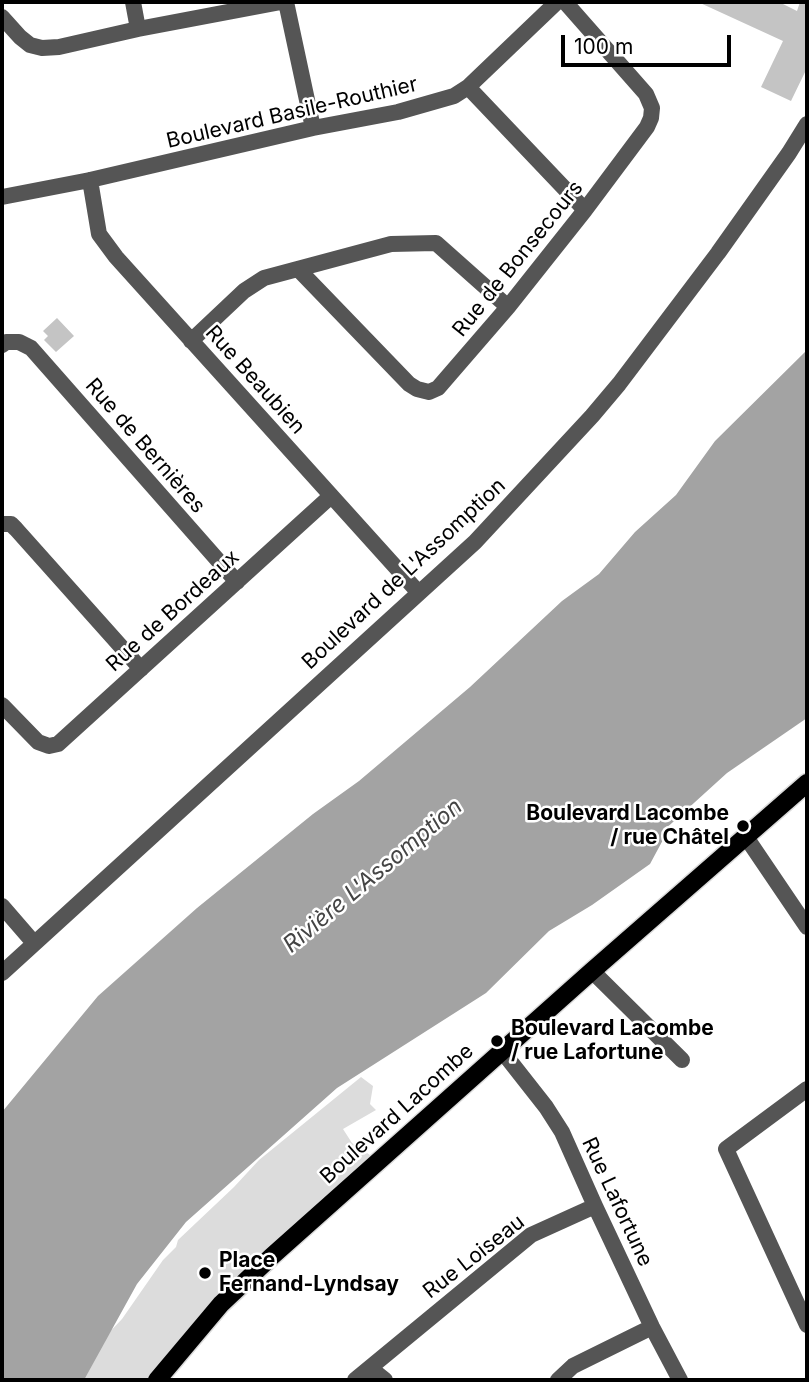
<!DOCTYPE html>
<meta charset="utf-8">
<style>
body{margin:0}
#map{position:relative;width:809px;height:1382px;overflow:hidden;background:#fff;font-family:Inter,sans-serif}
canvas{display:block}
.frame{position:absolute;inset:0;border:4px solid #000;pointer-events:none}
.scale{position:absolute;left:561px;top:35px;width:170px;height:32px;box-sizing:border-box;border:4px solid #000;border-top:0;padding-left:9px;font-size:21px;line-height:24px;white-space:nowrap;color:#000;-webkit-text-stroke:5px #fff;paint-order:stroke}
</style>
<div id="map">
<canvas width="809" height="1382"></canvas>
<div class="frame"></div>
<div class="scale">100 m</div>
</div>
<script>
const context = document.querySelector('canvas').getContext('2d');
context.lineJoin = 'round';
function fillPath(path, color) { context.fillStyle = color; context.fill(path, 'evenodd'); }
const poly = rows => new Path2D(rows.map(r => 'M' + r).join(''));
function trace(path, color, width, dash) { context.strokeStyle = color; context.lineWidth = width; context.lineCap = dash ? 'butt' : 'round'; context.setLineDash(dash || []); context.stroke(path); }
function write(font, color, halo, rows, align = 'center') {
  context.font = font + ' Inter,sans-serif'; context.lineWidth = 5; context.setLineDash([]); context.textBaseline = 'middle'; context.strokeStyle = halo; context.fillStyle = color; for (const [text, x, y, turn = 0] of rows) {
    context.save(); context.translate(x, y); context.rotate((+turn || 0) * Math.PI / 180); context.textAlign = isNaN(turn) ? turn : align; if (halo) context.strokeText(text, 0, 0); context.fillText(text, 0, 0); context.restore();
  }
}
fillPath(poly([
 [361,1077,373,1086,370,1104,376,1110,343,1129,352,1143,370,1155,314,1208,157,1380,75,1380,102,1340,122,1319,163,1260,176,1247,178,1240,234,1187,259,1160]
]), '#dcdcdc');
fillPath(poly([
 [807,350,807,718,727,773,662,832,664,838,650,864,592,905,549,931,486,993,337,1088,186,1222,137,1284,84,1380,2,1380,2,1112,98,996,197,908,313,814,359,781,470,687,562,601,599,574,635,532,676,495,715,441]
]), '#a3a3a3');
fillPath(poly([
 [698,2,779,2,797,11,800,2,807,2,807,68,791,101,761,87,783,41],
 [57,318,74,336,56,352,44,340,48,336,43,331]
]), '#c4c4c4');
const major = poly([
 [157,1380,221,1304,271,1257,592,971,807,783]
]);
trace(major, '#dbdbdb', 21);
trace(poly([
 [133,2,138,29],
 [286,2,313,128],
 [2,17,20,37,30,45,42,48,59,47,138,29,281,2],
 [468,87,585,210],
 [90,180,99,234,116,257,419,593],
 [2,197,90,180,313,128,398,112,454,96,468,87,557,2],
 [298,269,409,384,417,389,429,392,438,388,508,307,585,210,647,127,651,118,652,108,646,94,565,2],
 [191,341,244,291,264,278,391,244,436,243,508,307],
 [2,345,6,342,19,342,31,348,237,582],
 [2,524,11,524,16,529,141,669],
 [2,705,38,742,49,746,58,744,331,496],
 [746,837,807,927],
 [2,906,34,943],
 [592,971,682,1060],
 [2,973,475,542,592,416,619,384,718,253,789,153,807,124],
 [502,1051,546,1107,562,1132,595,1206,652,1327,680,1380],
 [807,1089,726,1149,807,1325],
 [370,1368,385,1380],
 [355,1380,531,1235,595,1206],
 [558,1380,573,1366,652,1327]
]), '#555', 16);
trace(major, '#000', 18);
for (const [x, y, r, color] of [
 [743,826,7,"#000"],
 [497,1041,7,"#000"],
 [205,1273,7,"#000"]
]) { const dot = new Path2D(); dot.arc(x, y, r, 0, 2 * Math.PI); context.fillStyle = color; context.fill(dot); trace(dot, '#fff', 2.5); }
write('21px', '#000', '#fff', [
 ["Boulevard Basile-Routhier",292,113,-13],
 ["Rue de Bonsecours",518,259,-51],
 ["Rue Beaubien",255,380,48],
 ["Rue de Bernières",145,446,49],
 ["Boulevard de L'Assomption",404,574,-43],
 ["Rue de Bordeaux",173,611,-42],
 ["Boulevard Lacombe",397,1114,-42],
 ["Rue Lafortune",617,1202,65],
 ["Rue Loiseau",474,1257,-38]
]);
write('bold 21px', '#000', '#fff', [
 ["Boulevard Lacombe",729,814,"right"],
 ["/ rue Châtel",729,838,"right"],
 ["Boulevard Lacombe",511,1029],
 ["/ rue Lafortune",511,1053],
 ["Place",219,1261],
 ["Fernand-Lyndsay",219,1285]
], 'left');
write('italic 23px', '#444', '#fff', [
 ["Rivière L'Assomption",373,876,-40]
]);
</script>
